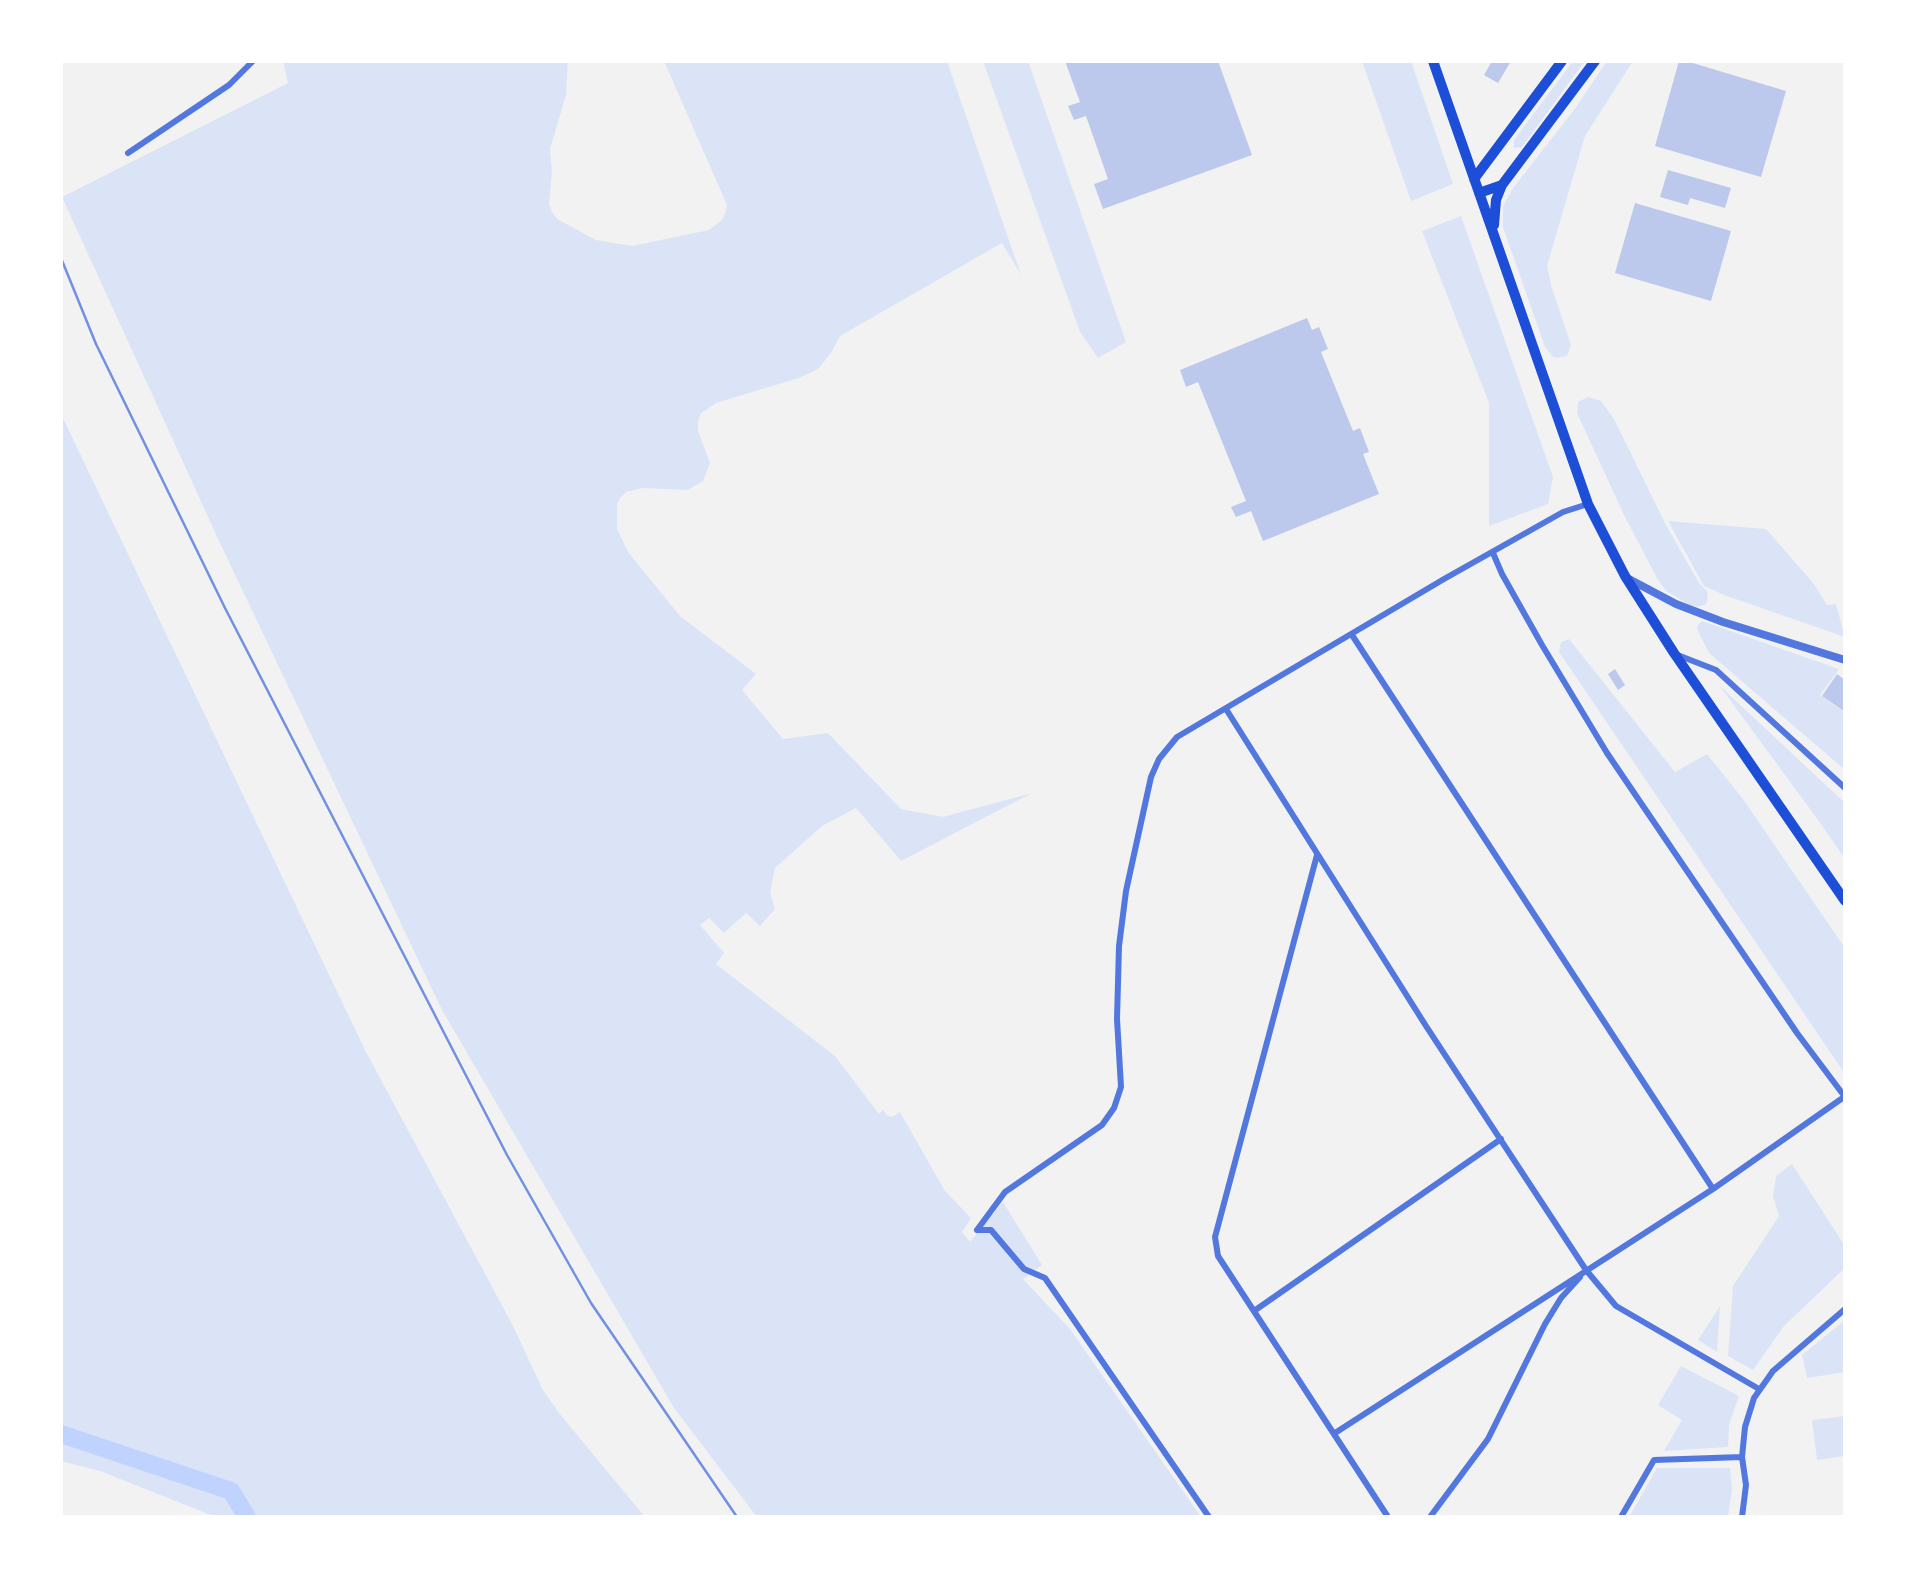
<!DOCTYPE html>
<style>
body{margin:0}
#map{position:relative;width:1906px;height:1578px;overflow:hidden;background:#f2f2f2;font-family:"Alegreya Sans",sans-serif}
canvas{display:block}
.frame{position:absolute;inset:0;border:63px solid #fff;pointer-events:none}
</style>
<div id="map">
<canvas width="1906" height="1578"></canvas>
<div class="frame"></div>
</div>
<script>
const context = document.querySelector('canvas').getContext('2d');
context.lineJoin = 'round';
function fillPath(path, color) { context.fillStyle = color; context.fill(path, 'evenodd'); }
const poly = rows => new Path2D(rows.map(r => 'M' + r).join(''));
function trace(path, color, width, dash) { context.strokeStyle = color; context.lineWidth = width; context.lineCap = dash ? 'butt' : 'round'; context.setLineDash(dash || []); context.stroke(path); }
fillPath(poly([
 [283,61,568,61,566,95,550,149,552,171,549,204,552,212,557,219,596,240,632,246,709,230,722,220,726,211,727,205,664,61,947,61,1021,275,1002,243,840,336,831,353,818,369,799,378,716,403,701,413,698,422,698,431,710,463,703,481,688,490,642,488,626,492,620,498,617,506,617,529,628,552,680,616,756,674,742,690,783,739,828,733,901,809,943,817,1032,793,901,861,856,808,822,826,775,868,770,892,775,909,760,926,746,913,724,933,709,918,700,925,724,953,716,964,835,1056,879,1114,883,1110,888,1116,892,1117,900,1112,945,1191,971,1218,962,1232,970,1242,1003,1202,1042,1265,1023,1279,1070,1329,1201,1517,757,1517,674,1408,442,1010,219,541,62,197,288,83],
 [983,61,1028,61,1126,342,1098,358,1080,332],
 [1362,61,1411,61,1453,184,1411,201],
 [1573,61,1585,61,1522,147,1514,148,1514,140],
 [1607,61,1633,61,1585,136,1547,266,1551,285,1571,345,1567,356,1557,358,1553,357,1545,347,1503,227,1503,206,1513,188,1574,110],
 [1461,216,1553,477,1548,504,1489,526,1489,403,1422,231],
 [1588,397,1601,401,1614,419,1666,525,1699,583,1707,591,1708,598,1706,604,1698,607,1688,604,1666,591,1658,580,1624,515,1577,413,1578,402],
 [61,414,365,1050,512,1324,543,1390,559,1413,645,1517,216,1517,100,1471,61,1461],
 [1668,521,1766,529,1814,584,1827,605,1836,604,1845,637,1724,595,1704,586],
 [1702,621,1839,669,1820,695,1845,713,1845,770,1709,653,1698,631,1697,626],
 [1569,639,1675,772,1707,754,1743,799,1845,948,1845,1074,1559,652,1561,642],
 [1719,685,1845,803,1845,859,1821,824],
 [1792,1164,1845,1246,1845,1268,1784,1326,1753,1370,1728,1356,1733,1286,1779,1216,1773,1196,1776,1176],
 [1720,1306,1717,1352,1698,1340],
 [1845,1320,1845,1372,1807,1378,1802,1355],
 [1681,1366,1739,1396,1729,1425,1728,1447,1664,1451,1682,1420,1658,1405],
 [1845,1416,1845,1456,1817,1460,1812,1420],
 [1657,1468,1730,1468,1732,1489,1728,1517,1629,1517]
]), '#dbe4f7');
trace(poly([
 [61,1434,231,1491,247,1517]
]), '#bfd3fe', 18);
fillPath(poly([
 [1065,61,1218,61,1252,155,1103,209,1094,184,1108,179,1086,116,1074,120,1068,106,1080,102],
 [1492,61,1511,61,1498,83,1484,75],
 [1679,61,1686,61,1786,91,1761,177,1655,146],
 [1668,170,1731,188,1725,208,1690,198,1688,205,1660,197],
 [1635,203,1731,231,1711,301,1615,273],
 [1307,318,1312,330,1319,327,1328,349,1321,352,1353,431,1360,428,1369,452,1363,454,1379,494,1263,541,1251,511,1236,517,1231,507,1246,501,1198,382,1186,387,1180,370],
 [1615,669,1625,685,1618,690,1608,674],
 [1837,674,1845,680,1845,712,1822,696]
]), '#bdc9ec');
trace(poly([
 [128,153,229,85,253,61],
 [1493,553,1502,574,1542,645,1607,753,1797,1033,1845,1097],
 [1352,635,1713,1189],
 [1675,654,1716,670,1845,788],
 [1226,709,1426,1026,1586,1270,1616,1306,1759,1389],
 [1317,855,1215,1237,1218,1256,1388,1517],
 [977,1230,1005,1192,1102,1125,1114,1108,1121,1087,1117,1019,1119,946,1126,891,1151,777,1159,759,1177,737,1444,579,1563,512,1588,504],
 [977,1230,991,1230,1024,1269,1045,1278,1209,1517],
 [1254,1311,1501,1139],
 [1335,1433,1713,1189,1844,1097],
 [1430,1517,1488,1439,1545,1324,1561,1298,1580,1277],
 [1621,1517,1654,1460,1742,1457],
 [1742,1517,1746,1485,1742,1457,1745,1427,1754,1398,1773,1371,1845,1309]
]), '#5277de', 6);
trace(poly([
 [1627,578,1676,604,1723,622,1845,660]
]), '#5277de', 8);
trace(poly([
 [1433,61,1588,504,1625,576,1674,653,1845,901],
 [1474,179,1562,61],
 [1479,193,1502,185,1595,61],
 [1494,225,1496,200,1502,185]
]), '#1d4ed8', 10);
trace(poly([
 [61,258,96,344,225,608,507,1155,591,1303,737,1517]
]), '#7290e2', 2.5);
</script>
